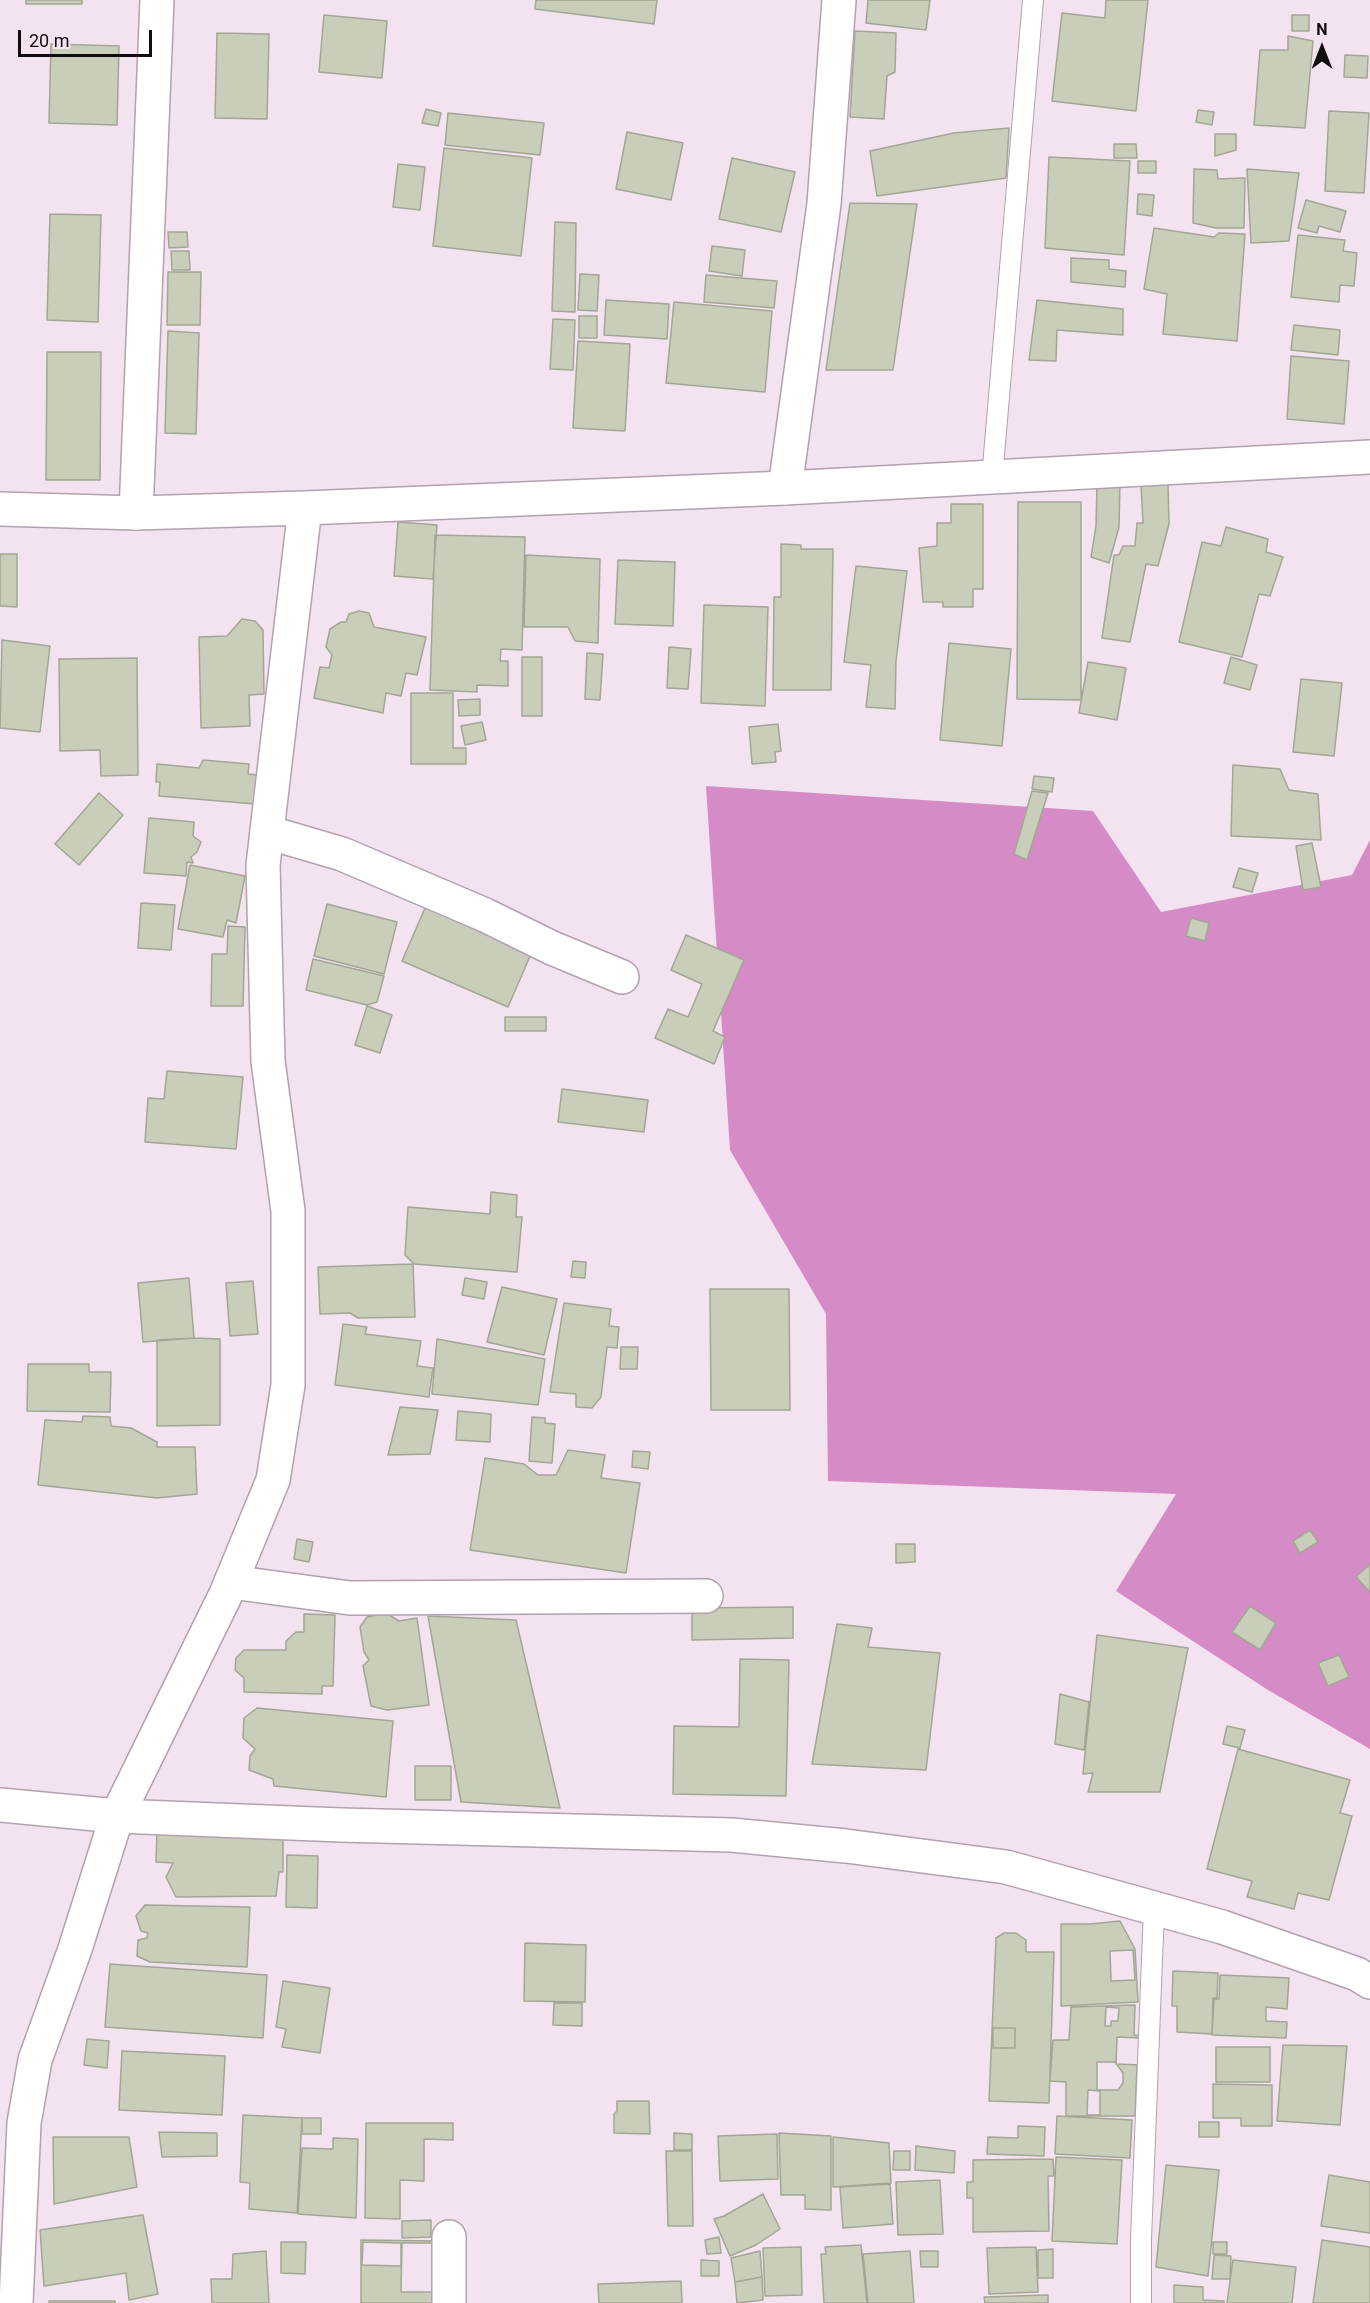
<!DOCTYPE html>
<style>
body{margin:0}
#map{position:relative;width:1370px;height:2303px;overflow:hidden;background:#f3e2ef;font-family:Roboto,sans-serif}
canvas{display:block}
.north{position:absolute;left:1292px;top:18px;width:60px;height:60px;-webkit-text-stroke:4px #f3e2ef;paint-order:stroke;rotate:0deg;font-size:16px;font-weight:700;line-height:24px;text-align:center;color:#110c10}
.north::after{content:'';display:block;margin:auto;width:21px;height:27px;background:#110c10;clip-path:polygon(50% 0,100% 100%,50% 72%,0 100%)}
.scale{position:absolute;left:18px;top:30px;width:134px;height:27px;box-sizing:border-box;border:3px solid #110c10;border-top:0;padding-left:8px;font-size:18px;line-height:21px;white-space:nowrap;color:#110c10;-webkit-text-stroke:4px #f3e2ef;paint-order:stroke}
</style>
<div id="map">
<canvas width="1370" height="2303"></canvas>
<div class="north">N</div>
<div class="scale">20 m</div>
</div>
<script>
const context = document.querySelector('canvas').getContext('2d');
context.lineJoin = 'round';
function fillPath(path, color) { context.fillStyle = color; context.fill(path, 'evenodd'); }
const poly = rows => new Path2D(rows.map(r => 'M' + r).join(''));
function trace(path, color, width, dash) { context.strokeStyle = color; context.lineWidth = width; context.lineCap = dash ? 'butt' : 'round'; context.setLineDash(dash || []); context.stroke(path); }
fillPath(poly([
 [706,786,1093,811,1161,912,1352,875,1370,840,1370,1749,1268,1690,1116,1591,1176,1494,828,1481,826,1314,730,1150]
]), '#d58bc6');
const building = poly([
 [26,0,82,0,82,4,26,4,26,0],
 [536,0,657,0,654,24,535,9,536,0],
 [868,0,930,0,926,30,866,23,868,0],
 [1106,0,1148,0,1136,111,1052,101,1062,13,1105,18,1106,0],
 [324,15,387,21,382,78,319,72,324,15],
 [1292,15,1309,15,1309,31,1292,31,1292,15],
 [855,31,896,33,895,72,887,76,884,119,850,117,855,31],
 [217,33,269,34,267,119,215,118,217,33],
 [1288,36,1313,41,1305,128,1254,125,1260,50,1288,50,1288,36],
 [51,44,119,46,117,125,49,123,51,44],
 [1345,55,1368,56,1367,78,1344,77,1345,55],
 [426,109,441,113,438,126,422,123,426,109],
 [1198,110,1214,112,1212,125,1196,122,1198,110],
 [1329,111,1369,113,1364,193,1325,191,1329,111],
 [448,113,544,123,540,155,445,145,448,113],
 [1009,128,1006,178,877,196,870,151,954,133,1009,128],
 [627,132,683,143,671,200,616,189,627,132],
 [1215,134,1236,134,1236,150,1215,156,1215,134],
 [1114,144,1136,144,1137,158,1114,158,1114,144],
 [444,148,532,158,521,256,433,246,444,148],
 [1049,157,1130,161,1124,255,1045,248,1049,157],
 [732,158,795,172,781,232,719,219,732,158],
 [1138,161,1156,161,1156,173,1138,173,1138,161],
 [398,164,425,167,420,210,393,207,398,164],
 [1194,169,1217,170,1218,179,1245,178,1244,228,1216,228,1193,223,1194,169],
 [1247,169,1299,173,1289,241,1251,243,1247,169],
 [1138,194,1154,195,1152,216,1137,214,1138,194],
 [1306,200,1346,211,1340,232,1319,226,1317,233,1298,228,1306,200],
 [850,203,917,204,893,370,826,370,850,203],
 [50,214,101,215,98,322,47,320,50,214],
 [555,222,576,223,575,312,552,311,555,222],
 [1154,228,1214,237,1219,233,1245,234,1237,341,1163,334,1167,294,1144,289,1154,228],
 [168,232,187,232,188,247,169,248,168,232],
 [1298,235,1345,240,1343,251,1357,253,1354,286,1340,285,1339,302,1291,297,1298,235],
 [712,246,745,250,742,276,709,271,712,246],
 [171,251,189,251,190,270,172,270,171,251],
 [1071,258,1109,260,1109,269,1126,271,1125,287,1071,282,1071,258],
 [168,272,201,272,200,325,167,325,168,272],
 [580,274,599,275,597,311,578,310,580,274],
 [706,275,777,281,774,308,704,302,706,275],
 [606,300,669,304,667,339,604,335,606,300],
 [1037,300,1123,309,1123,335,1057,330,1056,361,1029,360,1037,300],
 [674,302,772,311,765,392,666,383,674,302],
 [579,316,597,316,597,338,579,338,579,316],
 [553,319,575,320,573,370,550,369,553,319],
 [1294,325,1340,330,1338,355,1291,350,1294,325],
 [168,331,199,333,196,434,165,433,168,331],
 [578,341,630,344,625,431,573,428,578,341],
 [47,352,101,352,100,480,46,480,47,352],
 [1291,356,1349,361,1344,424,1287,419,1291,356],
 [1097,483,1120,483,1119,527,1109,563,1091,557,1096,526,1097,483],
 [1168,484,1169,524,1158,566,1146,564,1130,642,1102,638,1114,555,1119,555,1123,546,1135,546,1137,523,1143,523,1141,485,1168,484],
 [1018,502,1081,502,1081,700,1017,699,1018,502],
 [951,504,983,504,983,589,973,589,973,607,943,607,943,602,923,602,919,548,937,546,937,523,951,523,951,504],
 [398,522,437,525,433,579,394,576,398,522],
 [1226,527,1268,539,1266,552,1283,557,1270,596,1259,594,1242,657,1179,642,1202,542,1221,546,1226,527],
 [435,535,525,537,522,650,501,649,500,661,508,661,508,686,477,685,477,692,430,690,435,535],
 [781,544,801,545,801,549,833,549,831,690,773,690,774,597,781,597,781,544],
 [0,554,17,554,17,607,0,606,0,554],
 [526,555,600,559,598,643,575,641,568,627,524,627,526,555],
 [618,560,675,562,673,626,615,624,618,560],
 [856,566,907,571,896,661,895,709,866,707,871,665,844,662,856,566],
 [704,605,768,607,765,706,701,703,704,605],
 [359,611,369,613,374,627,426,637,417,675,406,673,401,696,386,693,383,713,314,698,320,667,329,668,332,655,326,647,330,629,341,622,346,622,349,614,359,611],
 [242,619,255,621,263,630,264,694,249,695,250,726,201,728,199,637,227,636,242,619],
 [2,640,50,646,40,732,0,728,2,640],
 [949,643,1011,649,1002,746,940,740,949,643],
 [669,647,691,649,688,689,667,688,669,647],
 [587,653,603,654,600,700,585,699,587,653],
 [522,657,542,657,542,716,522,716,522,657],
 [1231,657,1257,665,1250,690,1224,683,1231,657],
 [137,658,138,775,101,776,100,750,60,751,59,659,137,658],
 [1088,662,1126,668,1117,720,1079,713,1088,662],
 [1301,679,1342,683,1334,756,1293,752,1301,679],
 [411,693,453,693,453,748,466,748,466,764,411,764,411,693],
 [480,699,480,715,459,716,458,700,480,699],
 [482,722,486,740,465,745,461,726,482,722],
 [778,724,781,751,775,752,776,762,752,764,749,727,778,724],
 [203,760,249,764,248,774,258,775,255,804,159,796,160,782,156,782,157,764,199,768,203,760],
 [1233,765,1280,769,1289,790,1318,794,1321,840,1231,836,1233,765],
 [1034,776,1054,778,1052,792,1032,789,1034,776],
 [1032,791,1048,793,1027,860,1014,854,1032,791],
 [99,793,123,815,79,865,55,844,99,793],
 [149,818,194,822,193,836,201,842,197,852,191,857,193,863,187,862,186,876,144,873,149,818],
 [1312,843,1321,887,1303,890,1296,846,1312,843],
 [190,865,245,876,236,923,227,920,223,937,178,929,190,865],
 [1239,868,1258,873,1252,892,1233,887,1239,868],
 [428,901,534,947,508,1007,402,961,428,901],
 [141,903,175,905,171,950,138,948,141,903],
 [327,904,397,922,384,974,314,956,327,904],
 [1191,918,1209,923,1205,941,1186,936,1191,918],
 [228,926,245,927,243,1006,211,1006,212,954,227,954,228,926],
 [686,935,744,960,713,1031,725,1037,714,1064,655,1038,668,1009,688,1017,702,984,671,970,686,935],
 [313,959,384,976,377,1002,367,1005,306,990,313,959],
 [367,1006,392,1015,380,1053,355,1045,367,1006],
 [505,1017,546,1017,546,1031,505,1031,505,1017],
 [167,1071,243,1077,236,1149,145,1142,148,1098,164,1099,167,1071],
 [562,1089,648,1100,644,1132,558,1122,562,1089],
 [491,1192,517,1195,516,1217,522,1217,517,1272,414,1264,405,1255,408,1207,490,1214,491,1192],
 [573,1261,586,1262,585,1278,571,1277,573,1261],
 [413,1264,415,1317,358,1318,350,1313,320,1314,318,1267,413,1264],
 [189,1278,194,1338,143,1342,138,1283,189,1278],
 [465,1278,487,1282,484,1299,462,1295,465,1278],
 [253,1281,258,1334,230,1336,226,1283,253,1281],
 [502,1287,557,1299,544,1355,487,1342,502,1287],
 [710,1289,789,1289,790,1410,711,1410,710,1289],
 [564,1303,611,1309,609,1326,619,1327,617,1348,607,1347,601,1397,592,1408,576,1407,576,1394,550,1392,564,1303],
 [343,1324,367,1327,365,1334,421,1341,417,1366,433,1368,429,1397,335,1385,343,1324],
 [194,1338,220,1339,220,1425,157,1426,157,1340,194,1338],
 [437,1339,545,1359,538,1405,432,1394,437,1339],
 [621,1347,638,1347,637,1369,620,1369,621,1347],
 [28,1364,89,1364,89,1372,111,1372,110,1412,27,1411,28,1364],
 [400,1407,438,1410,430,1454,388,1455,400,1407],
 [458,1411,491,1414,490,1442,456,1440,458,1411],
 [83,1416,110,1417,111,1426,131,1428,157,1442,157,1447,195,1447,197,1494,157,1498,38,1485,45,1420,82,1422,83,1416],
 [532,1417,545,1418,545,1423,555,1424,552,1463,529,1461,532,1417],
 [568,1450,605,1455,601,1478,640,1483,626,1573,470,1550,485,1458,524,1464,538,1475,556,1475,568,1450],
 [633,1451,650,1452,648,1469,632,1467,633,1451],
 [1310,1530,1318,1542,1300,1553,1293,1541,1310,1530],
 [297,1539,313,1542,309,1562,294,1559,297,1539],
 [896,1544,915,1544,915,1562,896,1563,896,1544],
 [1370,1564,1370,1592,1356,1577,1370,1564],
 [1250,1606,1276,1623,1260,1650,1232,1632,1250,1606],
 [793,1607,793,1638,692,1640,692,1608,793,1607],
 [386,1613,399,1621,417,1618,429,1705,387,1710,371,1706,363,1666,369,1660,364,1652,360,1627,367,1617,386,1613],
 [304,1614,335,1615,333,1686,322,1686,322,1694,244,1692,244,1678,235,1670,236,1658,244,1650,286,1650,286,1641,296,1632,304,1632,304,1614],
 [428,1616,516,1620,560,1808,461,1802,428,1616],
 [837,1624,872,1628,868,1647,940,1653,926,1770,812,1764,837,1624],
 [1097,1635,1188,1648,1160,1792,1088,1792,1093,1773,1083,1774,1097,1635],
 [1339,1655,1349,1677,1328,1686,1318,1663,1339,1655],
 [740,1659,789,1660,786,1796,673,1794,674,1726,739,1727,740,1659],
 [1060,1694,1089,1702,1084,1750,1055,1744,1060,1694],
 [257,1708,393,1721,386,1797,274,1786,273,1779,249,1770,250,1756,255,1749,243,1738,244,1718,257,1708],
 [1227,1726,1245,1730,1240,1748,1223,1744,1227,1726],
 [1238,1749,1350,1780,1340,1813,1352,1816,1329,1900,1298,1893,1294,1909,1247,1897,1252,1881,1207,1869,1238,1749],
 [415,1766,451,1766,451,1800,415,1800,415,1766],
 [157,1831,283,1838,283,1872,279,1872,276,1896,176,1897,166,1877,173,1863,156,1862,157,1831],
 [287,1855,318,1856,317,1908,286,1907,287,1855],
 [145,1905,250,1907,247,1967,150,1962,137,1956,138,1940,147,1938,148,1933,141,1931,136,1916,145,1905],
 [1120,1921,1135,1949,1138,2002,1061,2006,1061,1924,1090,1924,1120,1921],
 [1133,1950,1135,1980,1111,1981,1110,1951,1133,1950],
 [1004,1933,1016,1933,1026,1940,1026,1952,1054,1952,1049,2103,989,2101,996,1938,1004,1933],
 [993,2028,1015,2028,1015,2048,993,2048,993,2028],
 [525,1943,586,1945,585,2002,524,2001,525,1943],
 [110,1964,267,1975,263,2038,105,2027,110,1964],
 [1173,1971,1218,1973,1217,1998,1213,1998,1212,2034,1177,2032,1177,2006,1172,2006,1173,1971],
 [1220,1975,1289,1978,1287,2009,1266,2007,1266,2021,1287,2022,1286,2038,1212,2035,1214,1999,1219,1999,1220,1975],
 [283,1981,330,1988,320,2053,282,2047,286,2029,276,2027,283,1981],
 [554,2003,582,2003,582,2026,553,2025,554,2003],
 [1135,2005,1134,2035,1142,2036,1142,2066,1137,2066,1135,2116,1066,2116,1066,2082,1050,2081,1053,2040,1069,2040,1071,2007,1135,2005],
 [1106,2007,1119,2008,1118,2021,1111,2021,1111,2026,1105,2026,1106,2007],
 [1117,2037,1141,2038,1141,2065,1116,2064,1117,2037],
 [1097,2062,1115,2062,1123,2073,1123,2083,1118,2090,1097,2090,1097,2062],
 [1088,2090,1100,2091,1100,2115,1087,2115,1088,2090],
 [993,2028,1015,2028,1015,2048,993,2048,993,2028],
 [87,2039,109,2041,107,2068,84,2065,87,2039],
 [1283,2045,1347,2046,1340,2125,1277,2121,1283,2045],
 [1216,2047,1270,2047,1270,2082,1216,2082,1216,2047],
 [122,2051,225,2056,222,2115,119,2110,122,2051],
 [1213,2084,1272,2085,1272,2126,1241,2126,1241,2118,1213,2118,1213,2084],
 [617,2101,649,2101,650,2134,614,2133,614,2114,617,2111,617,2101],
 [243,2115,302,2118,297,2213,249,2209,250,2183,240,2182,243,2115],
 [1057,2116,1132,2120,1130,2158,1055,2154,1057,2116],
 [302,2118,321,2118,321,2134,302,2134,302,2118],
 [1199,2122,1219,2122,1219,2137,1199,2137,1199,2122],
 [366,2123,453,2123,453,2140,424,2139,424,2181,400,2180,400,2219,365,2218,366,2123],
 [1018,2126,1045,2127,1044,2156,987,2154,988,2137,1018,2138,1018,2126],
 [159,2132,217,2133,217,2156,162,2157,159,2132],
 [674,2133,692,2134,692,2150,674,2150,674,2133],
 [779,2133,831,2136,831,2210,805,2209,805,2195,781,2195,779,2133],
 [777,2134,778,2179,720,2181,718,2136,777,2134],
 [53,2137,129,2137,137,2187,54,2204,53,2137],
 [833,2137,889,2143,891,2183,833,2187,833,2137],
 [333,2138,358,2139,356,2218,298,2214,302,2148,333,2149,333,2138],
 [916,2146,955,2151,954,2173,915,2170,916,2146],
 [666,2151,692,2151,693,2226,668,2226,666,2151],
 [894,2151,910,2151,910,2170,893,2170,894,2151],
 [1056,2157,1122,2160,1117,2244,1052,2241,1056,2157],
 [1053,2159,1054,2176,1048,2176,1049,2231,973,2232,973,2198,967,2198,967,2182,973,2182,973,2160,1053,2159],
 [1166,2165,1219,2170,1208,2276,1156,2267,1166,2165],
 [1329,2175,1370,2182,1370,2233,1321,2226,1329,2175],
 [940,2180,943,2234,898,2235,896,2182,940,2180],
 [890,2184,893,2224,843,2228,840,2187,890,2184],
 [763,2194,780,2229,756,2245,730,2256,714,2219,724,2216,763,2194],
 [143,2215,158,2294,129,2300,126,2273,44,2286,40,2230,143,2215],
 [431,2220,431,2237,402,2238,402,2221,431,2220],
 [719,2237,721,2253,707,2254,705,2240,719,2237],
 [361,2240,436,2241,436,2303,361,2303,361,2240],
 [363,2242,401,2243,401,2266,362,2265,363,2242],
 [402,2243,435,2243,434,2292,401,2292,402,2243],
 [1322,2240,1370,2247,1370,2303,1313,2303,1322,2240],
 [281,2242,306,2242,305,2274,281,2273,281,2242],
 [1213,2242,1227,2242,1227,2254,1213,2254,1213,2242],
 [861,2245,867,2303,824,2303,821,2254,826,2254,825,2247,861,2245],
 [801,2247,802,2295,765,2296,763,2248,801,2247],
 [1036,2247,1038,2292,989,2294,987,2248,1036,2247],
 [1053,2249,1053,2278,1038,2278,1038,2250,1053,2249],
 [266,2251,269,2303,212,2303,211,2279,232,2279,233,2254,266,2251],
 [760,2251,762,2277,735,2282,731,2258,760,2251],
 [910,2251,914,2303,868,2303,863,2254,910,2251],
 [920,2251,938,2251,938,2267,921,2267,920,2251],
 [1214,2255,1231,2256,1230,2279,1212,2279,1214,2255],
 [701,2260,719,2261,719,2276,701,2276,701,2260],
 [1233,2260,1296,2267,1292,2303,1227,2303,1233,2260],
 [762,2277,763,2300,737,2303,735,2282,762,2277],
 [681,2281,682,2303,599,2303,598,2284,681,2281],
 [1174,2285,1203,2287,1203,2300,1224,2301,1224,2303,1174,2303,1174,2285],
 [1048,2295,1048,2303,985,2303,984,2297,1048,2295],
 [49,2301,115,2301,115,2303,49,2303,49,2301]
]);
fillPath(building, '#c9cebb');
trace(building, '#a2a694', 1.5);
const lane = poly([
 [992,478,1033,0],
 [1141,2303,1141,2239,1154,1909]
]);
const street = poly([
 [785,488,824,204,839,0],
 [136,513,157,0],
 [267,832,342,854,485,915,552,948,622,977],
 [231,1582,350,1598,706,1596],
 [0,1805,117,1816,341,1825,731,1835,846,1846,1006,1867,1222,1927,1357,1974,1370,1982],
 [449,2237,449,2303]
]);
const secondary = poly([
 [0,509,136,513,305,508,785,488,1370,457],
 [16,2303,24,2123,35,2060,75,1949,117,1816,226,1594,273,1480,288,1385,288,1211,268,1061,263,865,305,508]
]);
trace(lane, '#b2a1ae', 22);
trace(street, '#b2a1ae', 36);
trace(secondary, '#b2a1ae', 36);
trace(lane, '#fff', 20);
trace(street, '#fff', 33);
trace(secondary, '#fff', 33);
</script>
